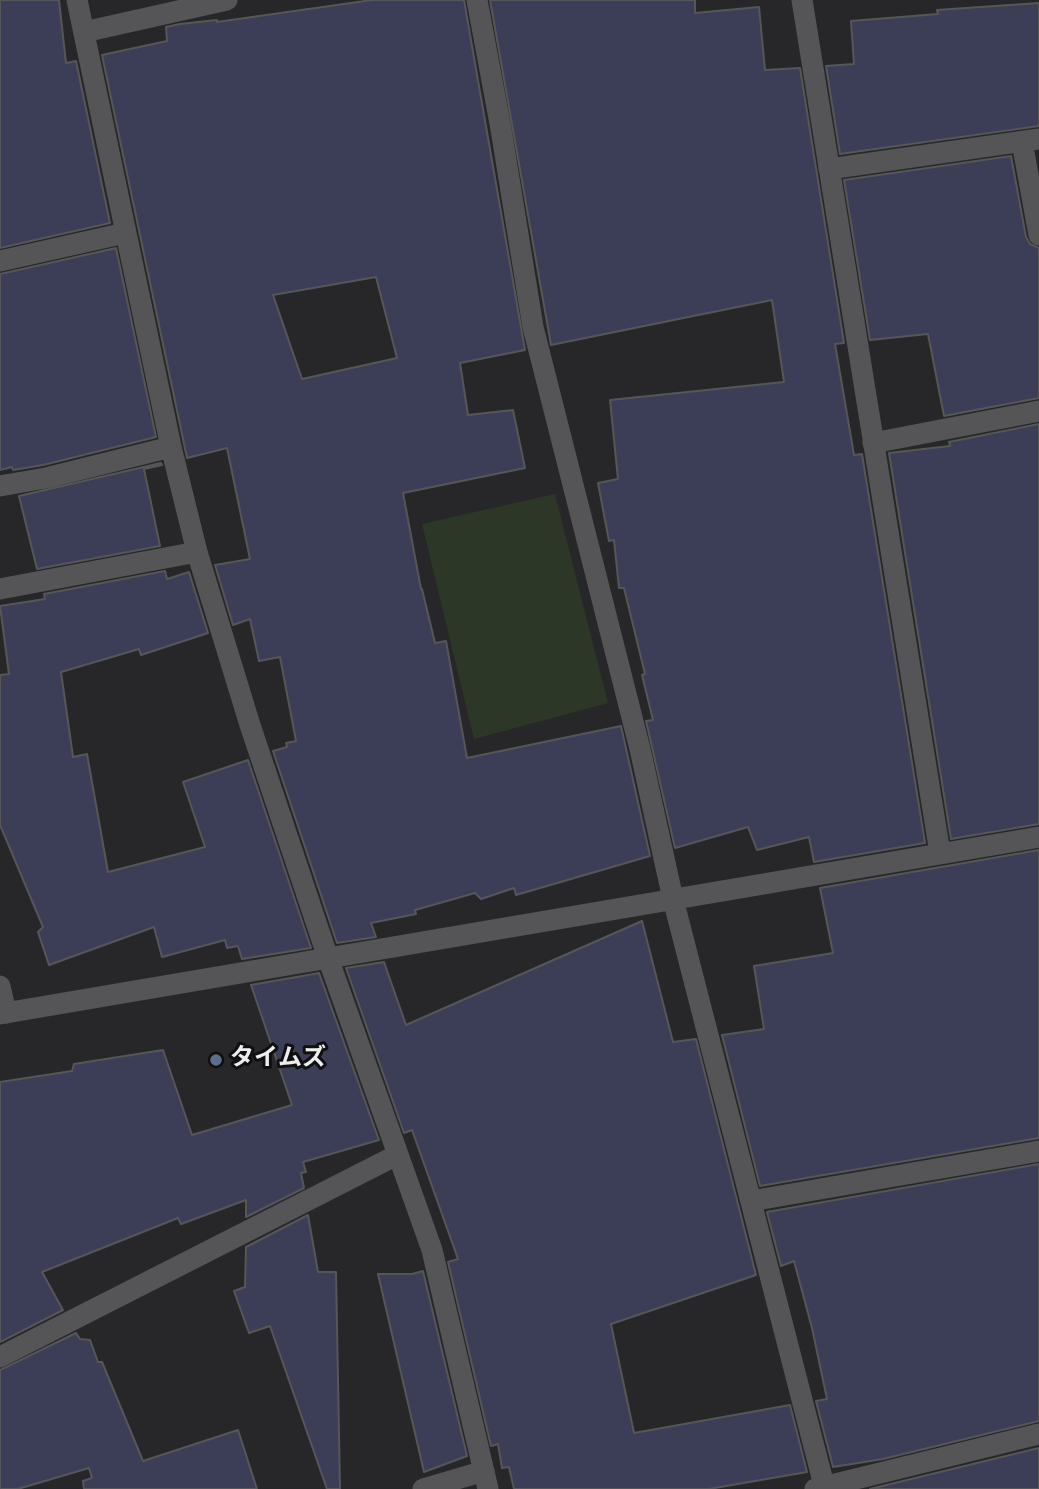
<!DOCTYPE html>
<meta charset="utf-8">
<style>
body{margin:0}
canvas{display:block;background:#272628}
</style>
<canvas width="1039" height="1489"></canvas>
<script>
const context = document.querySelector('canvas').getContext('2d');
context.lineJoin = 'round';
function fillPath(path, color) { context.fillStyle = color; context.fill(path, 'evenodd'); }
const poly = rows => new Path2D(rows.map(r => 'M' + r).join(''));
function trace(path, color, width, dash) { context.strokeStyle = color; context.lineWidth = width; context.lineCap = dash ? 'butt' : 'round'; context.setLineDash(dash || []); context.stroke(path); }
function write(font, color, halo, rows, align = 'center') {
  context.font = font + ' Overpass,"Noto Sans JP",sans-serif'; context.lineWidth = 6; context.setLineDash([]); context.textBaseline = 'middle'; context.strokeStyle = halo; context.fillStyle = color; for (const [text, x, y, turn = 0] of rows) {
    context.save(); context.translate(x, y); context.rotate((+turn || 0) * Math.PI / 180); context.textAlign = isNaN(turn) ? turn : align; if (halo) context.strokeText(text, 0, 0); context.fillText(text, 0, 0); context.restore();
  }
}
fillPath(poly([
 [555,494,608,703,474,739,422,524]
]), '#2c3727');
const building = poly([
 [0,0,59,0,66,63,76,61,110,223,0,248,0,0],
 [372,0,464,0,525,350,460,363,468,415,513,410,525,468,403,493,421,589,422,589,435,643,446,641,467,758,621,726,650,856,516,895,514,888,481,899,475,893,415,910,416,914,371,923,376,937,337,943,273,751,287,747,286,743,296,741,280,657,259,661,250,619,233,625,215,565,250,559,227,448,187,458,102,55,167,41,166,27,180,24,217,20,217,22,372,0],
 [376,277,397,358,302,379,273,295,376,277],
 [490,0,695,0,695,13,759,7,765,70,800,68,844,343,835,344,854,455,862,454,925,843,814,862,809,837,757,850,748,827,675,848,646,721,653,720,642,675,645,674,624,588,619,588,614,540,609,541,598,483,618,479,610,400,784,382,772,300,551,345,490,0],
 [1039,3,1039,126,840,154,826,66,854,64,851,21,938,14,937,10,1039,3],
 [1011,156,1026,237,1030,244,1039,248,1039,398,944,416,928,334,870,340,844,180,1011,156],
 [116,248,156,437,43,465,13,470,12,467,0,470,0,274,116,248],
 [1039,424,1039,824,951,839,889,453,950,446,949,442,1039,424],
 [161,463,162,465,144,469,160,546,37,569,19,496,161,463],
 [165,571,167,579,189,572,208,633,141,655,139,649,61,672,73,757,87,754,108,872,205,847,183,782,248,760,311,948,242,959,238,946,227,948,225,940,162,957,154,927,49,965,38,932,43,927,0,825,0,675,9,674,0,606,45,599,44,594,165,571],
 [1039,850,1039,1138,760,1186,722,1035,764,1029,754,966,833,953,820,888,1039,850],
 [642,921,673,1042,696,1039,756,1275,611,1324,634,1433,790,1405,807,1472,709,1489,514,1489,509,1467,502,1468,498,1444,491,1446,448,1262,458,1259,412,1130,404,1133,346,968,384,962,406,1025,642,921],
 [319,973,379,1140,303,1162,306,1172,301,1173,304,1188,246,1217,246,1200,181,1224,178,1218,42,1272,63,1310,0,1342,0,1082,72,1071,74,1064,163,1050,192,1135,292,1105,251,985,319,973],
 [1039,1164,1039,1421,883,1459,833,1467,816,1401,827,1399,812,1328,794,1261,781,1266,767,1212,1039,1164],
 [308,1215,318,1272,336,1272,340,1489,327,1489,270,1326,249,1333,234,1291,245,1287,246,1247,308,1215],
 [423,1271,467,1456,424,1472,378,1274,412,1274,423,1271],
 [76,1333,80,1339,90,1340,98,1362,102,1362,143,1461,238,1430,257,1489,84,1489,83,1481,92,1478,89,1468,18,1489,0,1489,0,1370,76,1333],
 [1039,1448,1039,1489,870,1489,1039,1448]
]);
fillPath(building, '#3c3e57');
trace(building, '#565659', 2);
trace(poly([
 [1022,142,1039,235],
 [829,169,1039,139],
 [0,261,125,233],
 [873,443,1039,411],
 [0,486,46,478,171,447],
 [0,589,197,552],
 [0,986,6,1013],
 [751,1201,1039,1151],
 [0,1357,397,1155],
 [423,1489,484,1471],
 [815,1489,1039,1434]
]), '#555456', 21);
trace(poly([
 [77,0,171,447,197,552,250,725,328,958,432,1250,488,1489],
 [477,0,501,129,533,327,640,749,673,899,825,1489],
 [802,0,940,853],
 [84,32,227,0],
 [0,1014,1039,837]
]), '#555456', 21);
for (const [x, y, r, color] of [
 [216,1060,7,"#5c6f8a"]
]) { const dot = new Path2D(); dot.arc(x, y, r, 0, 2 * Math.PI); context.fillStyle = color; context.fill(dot); trace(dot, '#100f10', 2.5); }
write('bold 24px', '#edecee', '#100f10', [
 ["タイムズ",230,1060]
], 'left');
</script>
